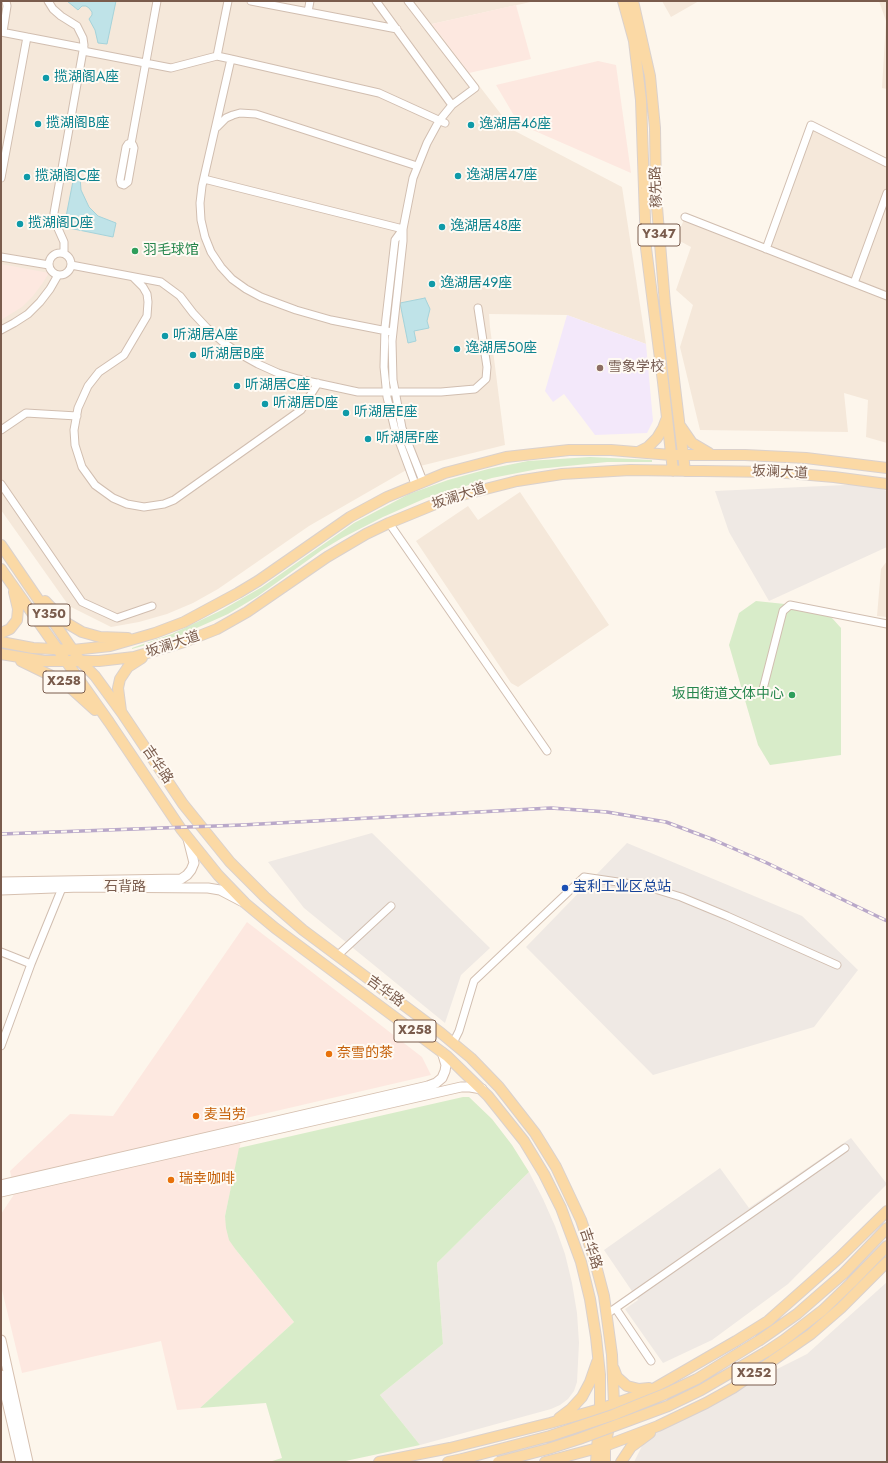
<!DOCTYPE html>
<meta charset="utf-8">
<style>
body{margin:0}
#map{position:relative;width:888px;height:1463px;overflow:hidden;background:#fdf6ec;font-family:Jost,sans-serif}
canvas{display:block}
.frame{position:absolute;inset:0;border:2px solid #7a5c4d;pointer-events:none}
</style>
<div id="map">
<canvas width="888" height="1463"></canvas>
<div class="frame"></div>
</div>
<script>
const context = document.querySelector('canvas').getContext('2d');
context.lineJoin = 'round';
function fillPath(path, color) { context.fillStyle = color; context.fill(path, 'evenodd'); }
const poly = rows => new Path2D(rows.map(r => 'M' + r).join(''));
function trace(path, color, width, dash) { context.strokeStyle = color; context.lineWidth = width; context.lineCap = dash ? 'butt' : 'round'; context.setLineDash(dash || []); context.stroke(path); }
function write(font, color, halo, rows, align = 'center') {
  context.font = font + ' Jost,"Noto Sans SC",sans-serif'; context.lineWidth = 4; context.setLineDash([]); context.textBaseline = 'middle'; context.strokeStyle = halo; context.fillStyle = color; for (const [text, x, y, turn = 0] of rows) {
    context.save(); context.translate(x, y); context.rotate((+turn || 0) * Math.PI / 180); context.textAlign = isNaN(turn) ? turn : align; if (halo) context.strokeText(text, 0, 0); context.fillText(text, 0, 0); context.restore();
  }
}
fillPath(poly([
 [1,1,535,1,432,24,513,130,622,187,646,344,567,315,489,314,490,327,505,445,408,469,309,526,218,589,193,603,167,614,139,622,111,627,69,606,1,510],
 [662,1,699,1,671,17],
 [879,1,887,1,887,89,882,88,886,21],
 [811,125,887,163,887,443,866,437,868,400,844,393,848,432,700,430,680,347,693,305,676,290,691,247,676,239,685,217,766,249],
 [520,492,609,625,518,687,511,683,416,541,468,506,478,520],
 [887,561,887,617,877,616,881,569]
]), '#f5e8da');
fillPath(poly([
 [516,5,531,59,469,73,432,24],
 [598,61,616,65,631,173,519,124,496,85],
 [1,264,49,273,42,284,33,296,22,307,1,320],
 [247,922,422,1057,431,1075,246,1118,225,1216,236,1250,294,1322,200,1408,177,1410,161,1341,22,1373,1,1286,1,1214,15,1193,10,1171,70,1114,113,1116]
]), '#fde8e0');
fillPath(poly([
 [867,484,887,491,887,547,769,601,729,532,715,491],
 [372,833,490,948,461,975,445,1023,304,908,268,862],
 [627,843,802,916,858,970,814,1027,653,1075,526,947],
 [851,1138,887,1184,788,1284,712,1340,663,1363,625,1309,638,1300,604,1250,720,1168,749,1208],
 [529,1172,543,1199,555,1226,565,1254,572,1283,577,1313,579,1343,577,1382,574,1391,568,1399,560,1405,551,1409,420,1445,380,1395,443,1344,437,1263],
 [887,1282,887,1462,634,1462,648,1434,807,1354]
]), '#efe9e4');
fillPath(poly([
 [567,315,646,344,653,421,647,433,595,435,564,394,553,402,545,391]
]), '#f3e8fa');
fillPath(poly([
 [590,457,652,460,652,462,607,462,538,469,492,478,426,498,383,517,342,538,322,550,258,596,228,614,181,635,132,649,132,648,172,634,222,610,262,587,354,523,409,494,448,480,488,469,528,461],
 [756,601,823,608,841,628,841,755,770,765,758,745,729,645,739,613],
 [463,1097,469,1097,492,1119,512,1145,529,1172,437,1263,443,1344,380,1395,420,1445,341,1462,269,1462,282,1458,266,1403,200,1408,294,1322,236,1250,229,1240,226,1228,225,1216,239,1148]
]), '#d8ecc9');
const water = poly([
 [67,1,116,1,107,44,98,43,95,30,89,19,92,15,92,12,89,8,86,6,82,6,78,10,67,1],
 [74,176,80,177,81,190,89,207,98,216,116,223,113,237,64,227,74,176],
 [425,298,430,309,427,321,429,328,414,331,416,341,408,343,400,303,425,298]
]);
fillPath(water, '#bfe3e8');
trace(water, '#a5d3da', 1);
const street = poly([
 [48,1,53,9,61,16,77,26,83,38,84,45,54,213,56,224,64,242,64,253],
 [251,1,397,29],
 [376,1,452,105],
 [408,1,475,88,452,105,439,121,427,143,413,178,403,229,403,241,392,341,393,380,402,428,423,481],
 [308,12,310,1],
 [1,32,84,48],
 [3,32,7,6,6,1],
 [83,51,171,68,217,56,231,59,379,93,445,123],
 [217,56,228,1],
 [231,59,202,186,200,203,201,220,205,237,211,252,221,267,232,279,246,289,261,297,296,310,331,320,392,332],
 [217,127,226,118,233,115,240,113,256,114,417,166],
 [128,144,133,145,134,148,128,182,124,185,121,184,120,180,126,147,128,144],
 [131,144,157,1],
 [1,178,27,37],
 [204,179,403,229],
 [685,217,887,296],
 [403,229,395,240,385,327,384,367,387,397,395,430,415,484],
 [766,249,811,125,887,163],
 '49 264a11 11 0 1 1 22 0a11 11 0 1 1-22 0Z',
 [1,257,49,265],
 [71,265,161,282,180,296,193,313,207,328,223,342,240,354,258,364,278,373,298,379,358,392,441,392,475,389,486,379,487,367,478,308],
 [133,277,143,287,147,294,148,302,147,316,124,355,99,372,88,386,78,408,74,430,75,445,82,467,95,485,113,498,127,504,144,507,164,504,174,500,301,410,318,383],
 [854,283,887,193],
 [1,330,14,323,28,314,40,302,50,289,58,275],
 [1,430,26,413,77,416],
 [1,484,82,602,117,618,152,606],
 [389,523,547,751],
 [762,693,783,611,790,605,887,624],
 [1,952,31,964],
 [337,956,391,906],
 [453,1043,459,1031,474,981,584,877,645,886,681,897,727,916,837,965],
 [1,1046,31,964,62,888],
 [616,1309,651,1361],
 [607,1314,845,1148]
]);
const secondary = poly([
 [1,882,181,879,187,875,191,870,194,863,188,839],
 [1,890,80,887,208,888,220,890,241,901],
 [1,1185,428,1086,436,1083,442,1078,445,1071,446,1065,442,1052],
 [1,1192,461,1087,470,1087,482,1089],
 [1,1340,28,1462],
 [1,1375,21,1462]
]);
const primary = poly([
 [623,1,634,41,641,100,646,248,663,382,673,471],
 [633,1,650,76,655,128,656,195,665,304,685,471],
 [681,427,692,443,709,453],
 [638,452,648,447,657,438,663,428,666,420],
 [1,545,81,662,95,676,122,713,183,804,230,862,265,897,303,930,441,1033,471,1058,499,1087,535,1133,556,1167,581,1220,594,1258,604,1296,612,1355,614,1404,605,1446,605,1462],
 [1,569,109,722,181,829,218,875,245,903,275,928,447,1056,488,1096,524,1141,544,1174,561,1208,581,1262,590,1299,596,1337,600,1375,600,1409,596,1462],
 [45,601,65,622,82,632,100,637,128,638],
 [1,633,10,629,17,620,18,609,14,592],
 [1,642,33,648,73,650,110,646,155,633,184,622,238,593,258,581,350,517,387,497,445,473,506,457,569,450,611,450,671,455,745,455,806,458,887,468],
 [1,654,44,661,99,661,134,657,184,642,217,629,247,612,327,557,366,534,389,523,450,498,517,481,562,474,630,470,775,472,834,477,887,484],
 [21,661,64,682,95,710],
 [121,711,118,688,120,679,128,667,142,658],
 [760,1340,797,1314,821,1293,843,1274,887,1228],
 [766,1352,784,1340,823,1310,851,1283,887,1246],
 [614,1369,617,1377,627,1386,639,1389,649,1388],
 [559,1418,571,1409,582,1397,590,1382,597,1362],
 [379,1462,450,1448,550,1423,600,1409,648,1392,736,1341,768,1321,839,1258,887,1211],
 [448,1462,462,1459],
 [545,1462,605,1446,658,1426,706,1403,733,1388,811,1334,841,1308,887,1262],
 [621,1462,631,1447,650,1433]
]);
trace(street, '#d1beb0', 9);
trace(secondary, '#d6c0b0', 11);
trace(primary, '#dad1cd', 12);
trace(street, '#fff', 7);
trace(secondary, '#fff', 9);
trace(primary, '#fbd9a5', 10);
const rail = poly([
 [1,834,242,825,551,808,607,812,666,822,714,840,767,863,887,921]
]);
trace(rail, '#b9a8c9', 3.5);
trace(rail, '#fffaf3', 2, [6]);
const primaryBridge = poly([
 [462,1459,550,1436,613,1415,640,1404,665,1394,697,1379,760,1340],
 [498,1462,548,1449,579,1439,668,1406,701,1390,766,1352]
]);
trace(primaryBridge, '#dad1cd', 12, []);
trace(primaryBridge, '#fbd9a5', 10);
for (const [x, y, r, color] of [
 [46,78,4,"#0f9aa8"],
 [38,124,4,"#0f9aa8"],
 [471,125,4,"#0f9aa8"],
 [458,176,4,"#0f9aa8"],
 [27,177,4,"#0f9aa8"],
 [20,224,4,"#0f9aa8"],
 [442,227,4,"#0f9aa8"],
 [135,251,4,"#2e9e5b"],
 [432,284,4,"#0f9aa8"],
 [165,336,4,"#0f9aa8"],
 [457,349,4,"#0f9aa8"],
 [193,355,4,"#0f9aa8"],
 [600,368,4,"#8d6e63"],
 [237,386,4,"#0f9aa8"],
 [265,404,4,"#0f9aa8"],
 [346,413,4,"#0f9aa8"],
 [368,439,4,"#0f9aa8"],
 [792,695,4,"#2e9e5b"],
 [565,888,4,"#1a4fb4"],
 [329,1054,4,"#e8710a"],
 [196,1116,4,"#e8710a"],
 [171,1180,4,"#e8710a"]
]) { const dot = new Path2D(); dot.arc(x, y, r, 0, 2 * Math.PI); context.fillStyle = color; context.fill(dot); trace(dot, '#fffaf3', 1.5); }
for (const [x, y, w] of [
 [659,235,42],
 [49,615,42],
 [64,682,42],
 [415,1031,42],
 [754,1374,44]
]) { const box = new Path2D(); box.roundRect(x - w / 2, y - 11, w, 22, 3); context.fillStyle = '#fffaf3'; context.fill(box); trace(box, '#7a5c4d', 1); }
write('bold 13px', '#7a5c4d', null, [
 ["Y347",659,235],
 ["Y350",49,615],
 ["X258",64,682],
 ["X258",415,1031],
 ["X252",754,1374]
]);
write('14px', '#0d838f', '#fffaf3', [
 ["揽湖阁A座",54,78],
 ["揽湖阁B座",46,124],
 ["逸湖居46座",479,125],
 ["逸湖居47座",466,176],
 ["揽湖阁C座",35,177],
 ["揽湖阁D座",28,224],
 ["逸湖居48座",450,227],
 ["逸湖居49座",440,284],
 ["听湖居A座",173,336],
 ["逸湖居50座",465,349],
 ["听湖居B座",201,355],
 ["听湖居C座",245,386],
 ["听湖居D座",273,404],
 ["听湖居E座",354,413],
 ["听湖居F座",376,439]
], 'left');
write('14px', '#7a5c4d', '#fffaf3', [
 ["稼先路",657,187,-92],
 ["坂澜大道",780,473,3],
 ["坂澜大道",459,497,-18],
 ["坂澜大道",173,645,-18],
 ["吉华路",157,765,56],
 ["石背路",125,888],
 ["吉华路",385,992,36],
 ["吉华路",590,1249,72]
]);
write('14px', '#27864d', '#fffaf3', [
 ["羽毛球馆",143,251],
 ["坂田街道文体中心",784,695,"right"]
], 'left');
write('14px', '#785e54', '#fffaf3', [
 ["雪象学校",608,368]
], 'left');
write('14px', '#164399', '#fffaf3', [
 ["宝利工业区总站",573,888]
], 'left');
write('14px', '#c56008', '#fffaf3', [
 ["奈雪的茶",337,1054],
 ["麦当劳",204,1116],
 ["瑞幸咖啡",179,1180]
], 'left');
</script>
